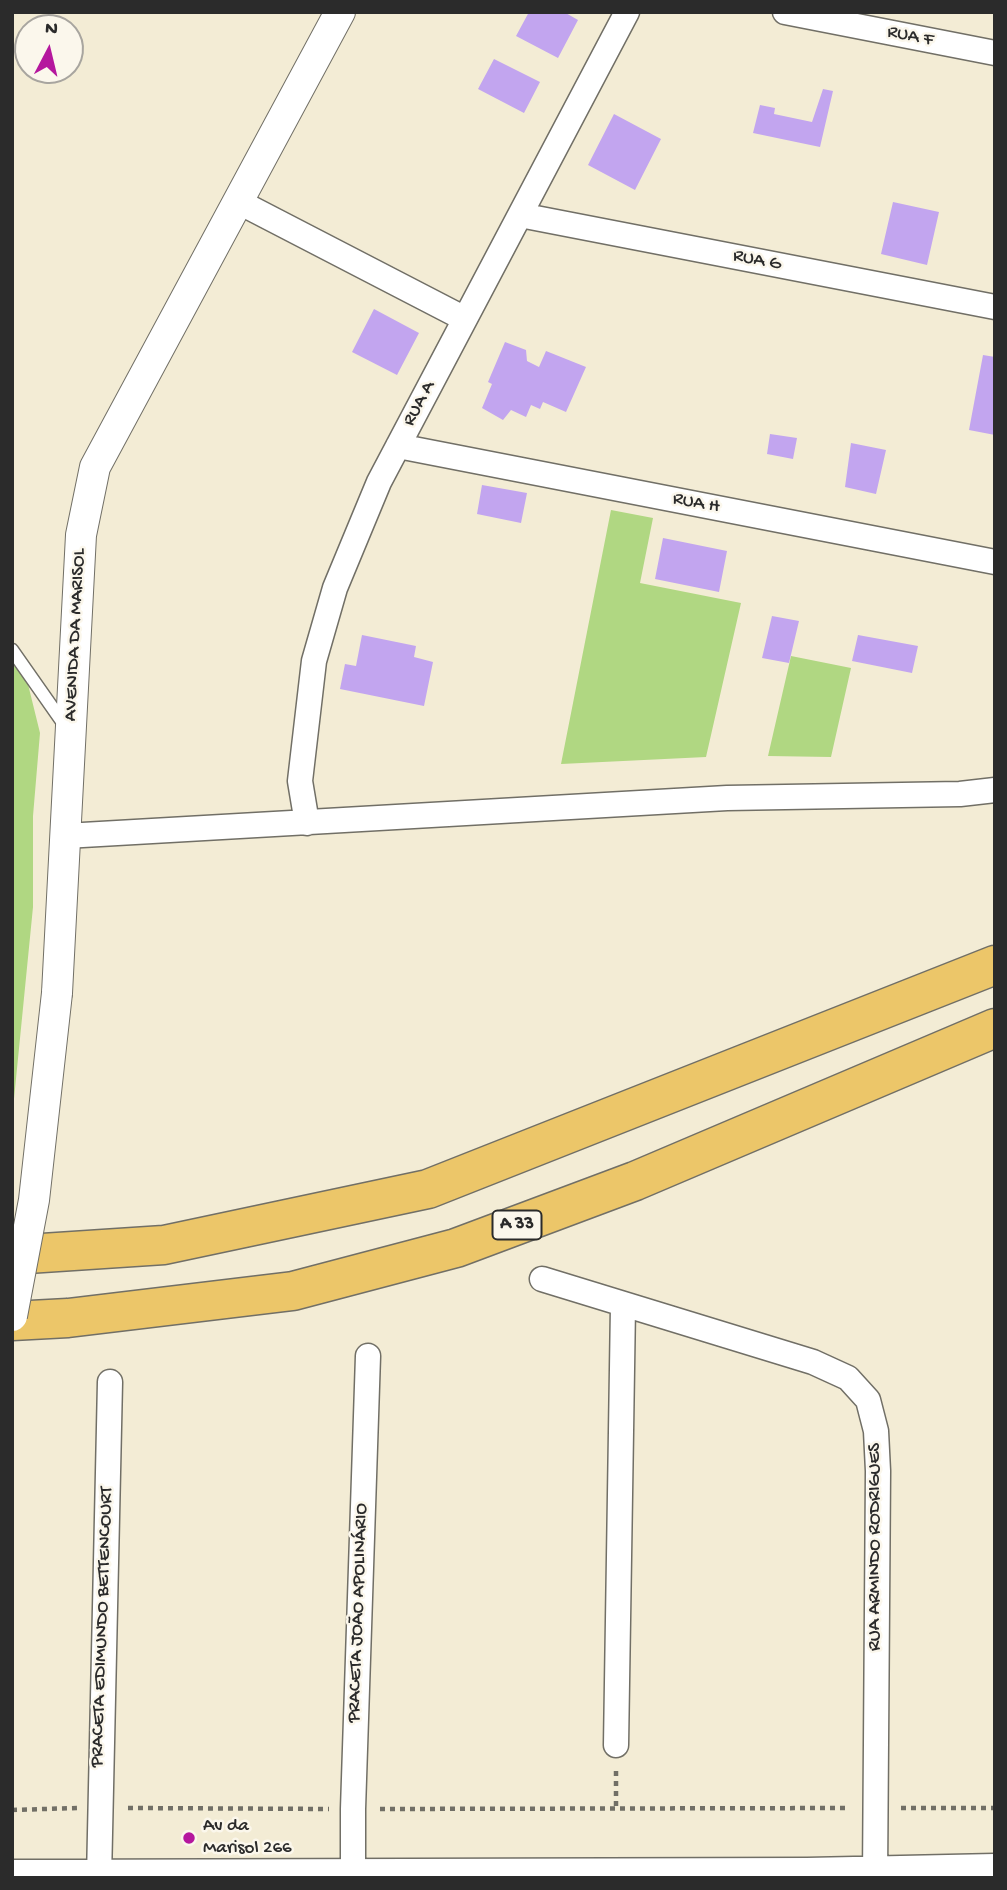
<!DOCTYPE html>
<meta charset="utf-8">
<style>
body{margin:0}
#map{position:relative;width:1007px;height:1890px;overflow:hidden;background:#f3ecd5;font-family:"Gochi Hand",sans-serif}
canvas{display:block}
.frame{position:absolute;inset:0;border:14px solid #2b2b2b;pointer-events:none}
.north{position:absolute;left:14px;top:14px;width:70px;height:70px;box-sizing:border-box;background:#fbf7ec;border:2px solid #a8a59f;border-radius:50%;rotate:7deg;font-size:19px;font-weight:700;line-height:28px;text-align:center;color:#2b2b2b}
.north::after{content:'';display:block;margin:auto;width:24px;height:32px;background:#b5179e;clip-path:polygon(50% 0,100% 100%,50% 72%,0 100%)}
</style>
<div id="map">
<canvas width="1007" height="1890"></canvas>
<div class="frame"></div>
<div class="north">N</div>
</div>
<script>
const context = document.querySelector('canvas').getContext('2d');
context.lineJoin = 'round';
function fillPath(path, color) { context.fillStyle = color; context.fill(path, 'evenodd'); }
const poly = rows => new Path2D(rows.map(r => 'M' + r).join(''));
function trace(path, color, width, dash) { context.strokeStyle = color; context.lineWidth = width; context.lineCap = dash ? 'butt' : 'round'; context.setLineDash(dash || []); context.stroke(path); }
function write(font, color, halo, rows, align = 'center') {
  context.font = font + ' "Gochi Hand",sans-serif'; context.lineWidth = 5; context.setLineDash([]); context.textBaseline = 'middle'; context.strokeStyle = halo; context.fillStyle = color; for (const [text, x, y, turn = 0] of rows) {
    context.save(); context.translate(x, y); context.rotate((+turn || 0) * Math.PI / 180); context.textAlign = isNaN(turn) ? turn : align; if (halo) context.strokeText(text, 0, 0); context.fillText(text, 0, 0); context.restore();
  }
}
fillPath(poly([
 [611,510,653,518,640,583,741,603,706,757,561,764],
 [791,656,851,668,831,757,768,756],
 [12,664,26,676,40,733,33,816,33,907,12,1119]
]), '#b0d782');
fillPath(poly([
 [529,12,564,12,578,20,558,58,516,36],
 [494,59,540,82,524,113,478,89],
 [823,89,833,91,820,147,753,133,760,105,775,108,774,114,812,122],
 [614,114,661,139,635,190,588,165],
 [893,202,939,212,927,265,881,254],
 [374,309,419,333,397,375,352,352],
 [505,342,526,350,527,361,539,367,546,351,586,367,566,412,543,402,540,409,531,405,526,417,511,410,503,420,482,408,492,384,488,382],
 [983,355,995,357,995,435,969,430],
 [770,434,797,438,793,459,767,454],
 [851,443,886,450,876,494,845,487],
 [482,485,527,493,521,523,477,514],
 [663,538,727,551,719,592,655,579],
 [772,616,799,621,789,663,762,658],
 [362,635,416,646,414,657,433,662,424,706,340,689,345,664,356,666],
 [858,635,918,646,912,673,852,661]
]), '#c2a5ef');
const service = poly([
 [12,650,66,727]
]);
const minor = poly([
 [785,12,995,53],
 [239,202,465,319],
 [520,215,995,307],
 [398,446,995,562],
 [307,823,300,781,314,661,335,588,379,482,627,12],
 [65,836,727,798,960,794,995,790],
 [542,1279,813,1362,848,1378,868,1400,876,1431,878,1471,875,1878],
 [616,1745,623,1306],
 [12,1872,807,1870,995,1866],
 [99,1878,110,1382],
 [353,1878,353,1809,368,1356]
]);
const tertiary = poly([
 [57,993,81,535,95,467,340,12]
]);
const motorway = poly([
 [12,1255,164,1245,428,1189,995,965],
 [12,1321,68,1318,293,1291,456,1248,635,1181,995,1028]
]);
trace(service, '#716f66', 15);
trace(minor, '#716f66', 27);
trace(tertiary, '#716f66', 32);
trace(motorway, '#716f66', 41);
trace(poly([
 [616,1771,616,1809],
 [128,1808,329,1809],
 [901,1808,995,1808],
 [380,1809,850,1808],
 [12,1810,77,1808]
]), '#716f66', 4.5, [5, 5]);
trace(service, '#fff', 12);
trace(minor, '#fff', 24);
trace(tertiary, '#fff', 30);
trace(motorway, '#ecc669', 38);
const tertiaryBridge = poly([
 [12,1316,34,1200,57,993]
]);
trace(tertiaryBridge, '#716f66', 32, []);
trace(tertiaryBridge, '#fff', 30);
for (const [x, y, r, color] of [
 [189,1838,7,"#b5179e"]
]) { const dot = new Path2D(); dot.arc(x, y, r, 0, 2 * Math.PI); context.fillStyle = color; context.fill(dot); trace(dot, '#fbf7ec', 2.5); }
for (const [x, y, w] of [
 [517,1225,49]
]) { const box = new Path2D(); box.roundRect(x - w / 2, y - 14.5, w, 29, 5); context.fillStyle = '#fbf7ec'; context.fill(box); trace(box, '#2b2b2b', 2); }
write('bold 18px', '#2b2b2b', null, [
 ["A 33",517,1225]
]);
write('19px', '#2b2b2b', '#fbf7ec', [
 ["RUA F",910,37,11],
 ["RUA G",757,261,11],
 ["RUA A",420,404,-62],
 ["RUA H",696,504,11],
 ["AVENIDA DA MARISOL",76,635,-87],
 ["RUA ARMINDO RODRIGUES",876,1547,-90],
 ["PRACETA JOÃO APOLINÁRIO",359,1613,-88],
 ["PRACETA EDIMUNDO BETTENCOURT",103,1627,-88]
]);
write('19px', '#2b2b2b', '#fbf7ec', [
 ["Av da",203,1827],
 ["Marisol 266",203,1849]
], 'left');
</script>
